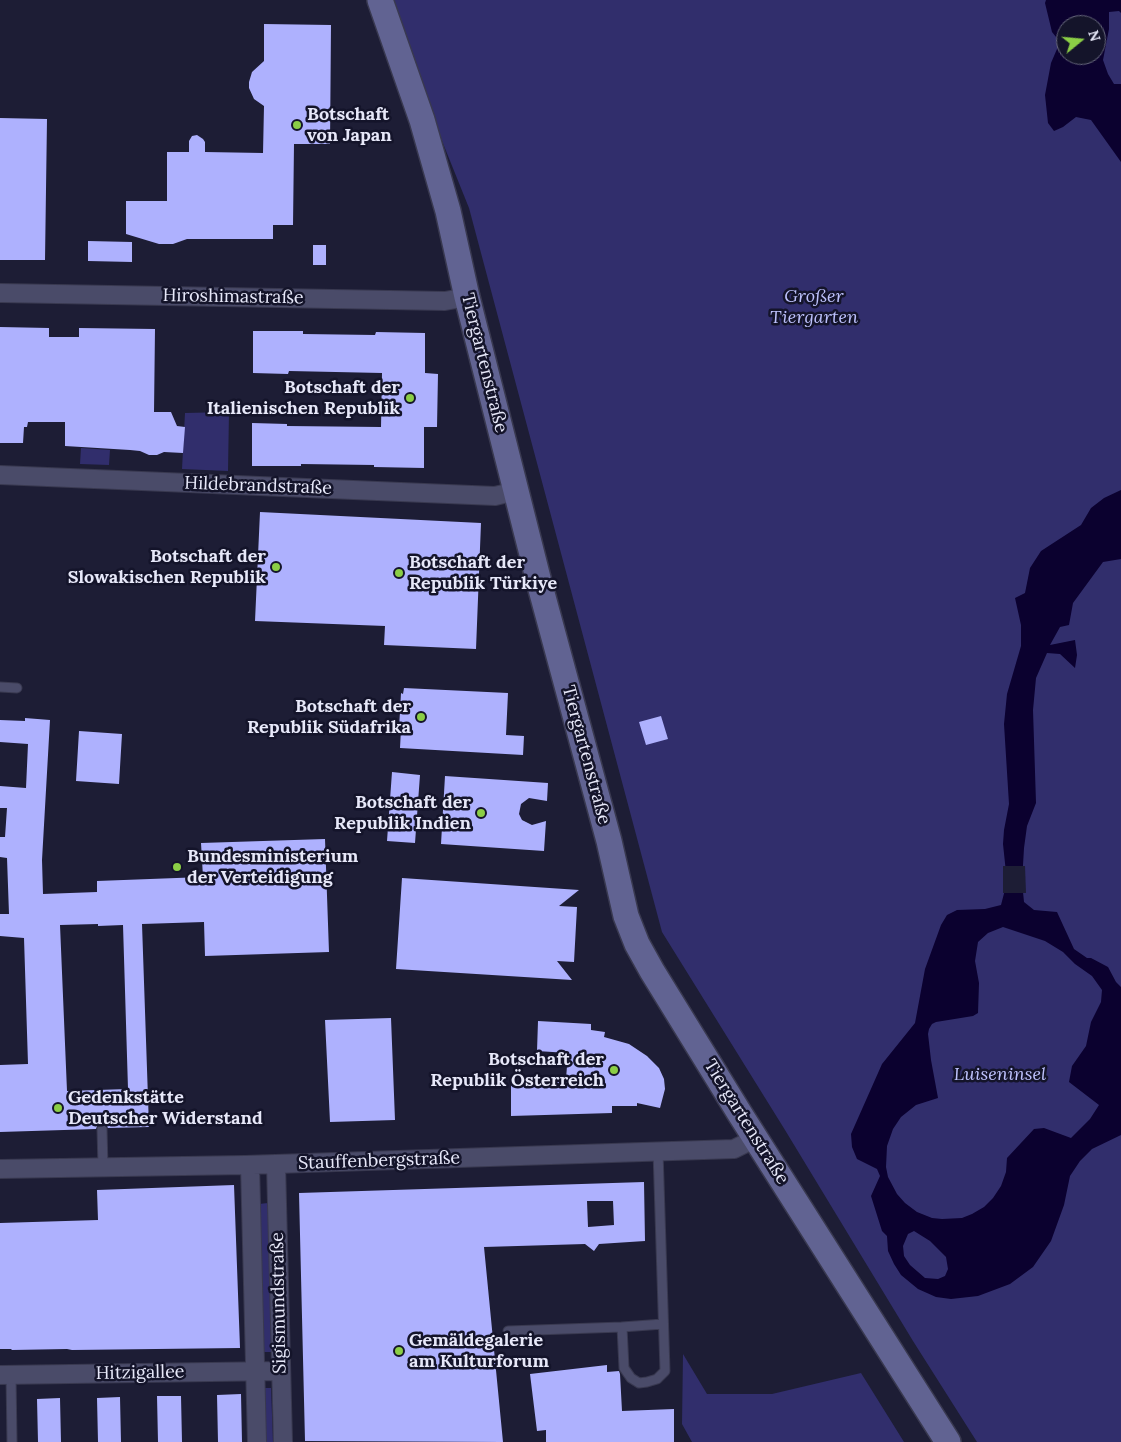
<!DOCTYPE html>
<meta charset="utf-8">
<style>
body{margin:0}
#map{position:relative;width:1121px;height:1442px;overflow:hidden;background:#1d1d35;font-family:Lora,serif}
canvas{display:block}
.north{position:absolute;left:1056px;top:15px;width:50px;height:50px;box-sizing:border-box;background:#14142a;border:1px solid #68697d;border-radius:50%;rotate:73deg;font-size:14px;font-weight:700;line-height:20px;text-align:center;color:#e7e8f9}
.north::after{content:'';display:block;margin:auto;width:18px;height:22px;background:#8bce46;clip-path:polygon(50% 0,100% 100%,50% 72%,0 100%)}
</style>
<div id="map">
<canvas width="1121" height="1442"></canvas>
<div class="north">N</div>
</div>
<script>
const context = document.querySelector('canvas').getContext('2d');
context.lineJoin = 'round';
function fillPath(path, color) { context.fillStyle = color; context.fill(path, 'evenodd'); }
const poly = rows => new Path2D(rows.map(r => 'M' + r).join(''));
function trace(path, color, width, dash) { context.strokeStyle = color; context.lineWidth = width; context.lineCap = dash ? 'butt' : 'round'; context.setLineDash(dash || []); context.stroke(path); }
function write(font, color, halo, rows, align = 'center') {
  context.font = font + ' Lora,serif'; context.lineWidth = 5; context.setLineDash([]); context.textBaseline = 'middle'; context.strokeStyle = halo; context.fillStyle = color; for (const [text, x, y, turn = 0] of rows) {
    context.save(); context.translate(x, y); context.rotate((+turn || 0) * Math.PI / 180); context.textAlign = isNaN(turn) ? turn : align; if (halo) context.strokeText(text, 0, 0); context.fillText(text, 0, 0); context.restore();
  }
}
fillPath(poly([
 [393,0,1121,0,1121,1442,977,1442,913,1341,785,1130,662,932,469,208,434,121],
 [1066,25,1096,25,1096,55,1066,55],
 [229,412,228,471,182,469,185,413],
 [81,448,110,450,109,465,80,464],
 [268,1203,272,1352,262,1352,259,1204],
 [683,1354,707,1394,772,1394,861,1373,904,1442,692,1442,682,1424],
 [262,1388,271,1388,273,1442,264,1442]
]), '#312e6c');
fillPath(poly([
 [1046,0,1121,0,1121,13,1119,11,1109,12,1109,29,1103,60,1108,74,1114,84,1121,84,1121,162,1091,120,1076,117,1063,127,1054,131,1048,123,1045,95,1051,63,1060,42,1052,32,1045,3],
 [1066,25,1096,25,1096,55,1066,55],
 [1121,490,1121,559,1103,562,1073,603,1069,625,1060,627,1050,645,1075,640,1077,655,1075,668,1060,654,1047,653,1036,678,1033,710,1036,803,1027,826,1024,848,1022,882,1024,902,1034,910,1057,912,1074,949,1087,958,1091,958,1108,967,1116,982,1121,987,1121,1135,1092,1149,1080,1161,1070,1176,1064,1205,1051,1241,1033,1267,1010,1284,978,1296,951,1299,936,1297,918,1289,901,1275,894,1264,888,1251,887,1236,882,1231,871,1196,880,1176,877,1169,857,1159,852,1147,851,1134,882,1064,915,1023,925,969,941,925,947,915,957,910,985,909,1001,905,1007,882,1003,844,1004,830,1009,804,1004,724,1007,694,1021,646,1021,625,1015,598,1025,593,1030,568,1041,551,1081,525,1091,508,1104,498],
 [1003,927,1045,941,1063,952,1075,964,1092,976,1102,990,1101,1002,1091,1022,1086,1046,1072,1066,1069,1082,1099,1105,1090,1119,1071,1138,1044,1128,1034,1129,1007,1158,1006,1172,1001,1186,993,1198,984,1207,972,1214,962,1218,942,1219,932,1218,917,1212,905,1203,897,1194,888,1177,886,1167,887,1146,893,1129,901,1117,916,1105,938,1098,931,1060,928,1034,929,1029,932,1024,936,1022,973,1016,978,1013,979,983,975,961,978,942,988,933],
 [914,1231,930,1241,946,1257,948,1269,945,1276,938,1279,925,1278,910,1265,904,1256,903,1246,908,1234]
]), '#0b012f');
fillPath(poly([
 [1003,866,1025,866,1026,893,1003,893]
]), '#1d1d35');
fillPath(poly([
 [264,24,331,25,330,144,294,144,293,225,273,225,273,239,187,239,173,244,159,244,126,234,126,201,167,201,167,152,189,152,189,141,192,136,197,135,203,139,205,142,205,152,263,153,264,106,254,99,249,88,249,82,252,72,264,61],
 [0,118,47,119,45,260,0,260],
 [88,241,132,242,132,262,88,261],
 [313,245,326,245,326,265,313,265],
 [0,327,49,328,49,337,79,337,79,328,155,329,154,412,171,412,177,426,185,427,183,453,164,452,157,455,149,455,140,451,130,450,65,446,65,422,28,422,27,427,24,427,23,443,0,443],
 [253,331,303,331,303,334,375,335,376,332,425,333,425,373,438,374,437,427,424,427,424,468,374,467,374,465,301,464,301,466,252,466,252,423,287,424,287,426,381,427,382,373,289,371,288,374,253,373],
 [260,512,481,523,476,649,384,645,385,626,255,621],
 [404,688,508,693,506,735,524,736,523,755,400,748,401,729,399,729,401,693,403,694],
 [661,716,668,739,646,745,639,722],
 [25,718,50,720,42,860,43,894,97,892,97,881,203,877,201,843,325,839,329,952,205,956,204,922,142,924,149,1127,108,1128,105,1124,101,1123,98,1124,96,1129,0,1132,0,1065,28,1064,24,938,0,936,0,914,9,914,7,858,0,857,0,837,5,837,7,808,0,808,0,786,26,788,28,744,0,742,0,720,25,721],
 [98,924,98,926,123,925,128,1089,67,1091,60,925],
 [79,731,122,734,119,784,76,781],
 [392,772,420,775,415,843,387,841],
 [445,776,548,783,547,801,529,798,521,804,519,814,522,820,532,825,546,821,544,851,441,844],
 [402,878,579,890,559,906,577,907,574,962,557,961,572,980,396,969],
 [391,1018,395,1120,330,1122,325,1020],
 [538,1021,591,1024,591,1030,605,1032,604,1037,629,1044,647,1056,659,1068,664,1079,665,1089,660,1108,637,1103,637,1106,612,1106,612,1113,511,1116,511,1085,548,1084,548,1079,566,1079,568,1053,537,1051],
 [644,1182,645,1241,599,1244,594,1251,585,1244,484,1247,503,1442,305,1441,299,1193],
 [587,1201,613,1201,614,1225,588,1227],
 [234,1185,240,1348,72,1350,67,1349,12,1350,11,1349,0,1349,0,1223,98,1220,97,1190],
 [607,1365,607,1372,619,1371,620,1374,622,1411,674,1409,674,1442,546,1442,546,1430,537,1431,530,1374],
 [241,1394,242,1442,218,1442,217,1395],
 [157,1396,181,1396,182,1442,158,1442],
 [120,1397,121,1442,98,1442,97,1398],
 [60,1398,61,1442,38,1442,37,1399]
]), '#aeb1fe');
const service = poly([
 [0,687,17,688],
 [102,1129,103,1167],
 [658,1151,665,1371,657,1379,647,1382,639,1383,631,1378,624,1368,622,1327,663,1324],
 [508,1331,622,1327],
 [11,1375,12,1442]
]);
const minor = poly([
 [0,293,445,301,467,297],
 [0,475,495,496,516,491],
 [276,1164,283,1442],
 [250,1165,257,1442],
 [0,1169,245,1165,734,1149,756,1138],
 [0,1375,280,1371]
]);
const secondary = poly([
 [380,0,422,120,448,211,467,297,539,582,609,841,626,916,637,944,652,971,740,1114,948,1442]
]);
trace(service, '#393950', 11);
trace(minor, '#393950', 20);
trace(secondary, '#393950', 28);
trace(service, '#4a4b69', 9);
trace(minor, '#4a4b69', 18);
trace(secondary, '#616392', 25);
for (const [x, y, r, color] of [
 [297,125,5,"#8bce46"],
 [410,398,5,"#8bce46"],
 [276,567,5,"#8bce46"],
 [399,573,5,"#8bce46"],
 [421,717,5,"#8bce46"],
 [481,813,5,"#8bce46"],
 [177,867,5,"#8bce46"],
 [614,1070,5,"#8bce46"],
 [58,1108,5,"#8bce46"],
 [399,1351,5,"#8bce46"]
]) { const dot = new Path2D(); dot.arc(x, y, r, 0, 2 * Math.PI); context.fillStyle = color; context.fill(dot); trace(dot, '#14142a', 2); }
write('bold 18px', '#e7e8f9', '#14142a', [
 ["Botschaft",307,115],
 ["von Japan",307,136],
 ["Botschaft der",400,388,"right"],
 ["Italienischen Republik",400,409,"right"],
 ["Botschaft der",266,557,"right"],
 ["Slowakischen Republik",266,578,"right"],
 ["Botschaft der",409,563],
 ["Republik Türkiye",409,584],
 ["Botschaft der",411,707,"right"],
 ["Republik Südafrika",411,728,"right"],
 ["Botschaft der",471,803,"right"],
 ["Republik Indien",471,824,"right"],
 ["Bundesministerium",187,857],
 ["der Verteidigung",187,878],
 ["Botschaft der",604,1060,"right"],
 ["Republik Österreich",604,1081,"right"],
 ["Gedenkstätte",68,1098],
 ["Deutscher Widerstand",68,1119],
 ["Gemäldegalerie",409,1341],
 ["am Kulturforum",409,1362]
], 'left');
write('18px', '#e7e8f9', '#14142a', [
 ["Hiroshimastraße",233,297,1],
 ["Tiergartenstraße",484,363,76],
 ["Hildebrandstraße",258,486,2],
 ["Tiergartenstraße",586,755,75],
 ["Tiergartenstraße",746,1122,58],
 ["Stauffenbergstraße",379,1161,-2],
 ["Sigismundstraße",279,1303,-91],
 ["Hitzigallee",140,1373,-1]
]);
write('italic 18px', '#bdc1fc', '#14142a', [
 ["Großer",814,297],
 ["Tiergarten",814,318],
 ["Luiseninsel",1000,1075]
]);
</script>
